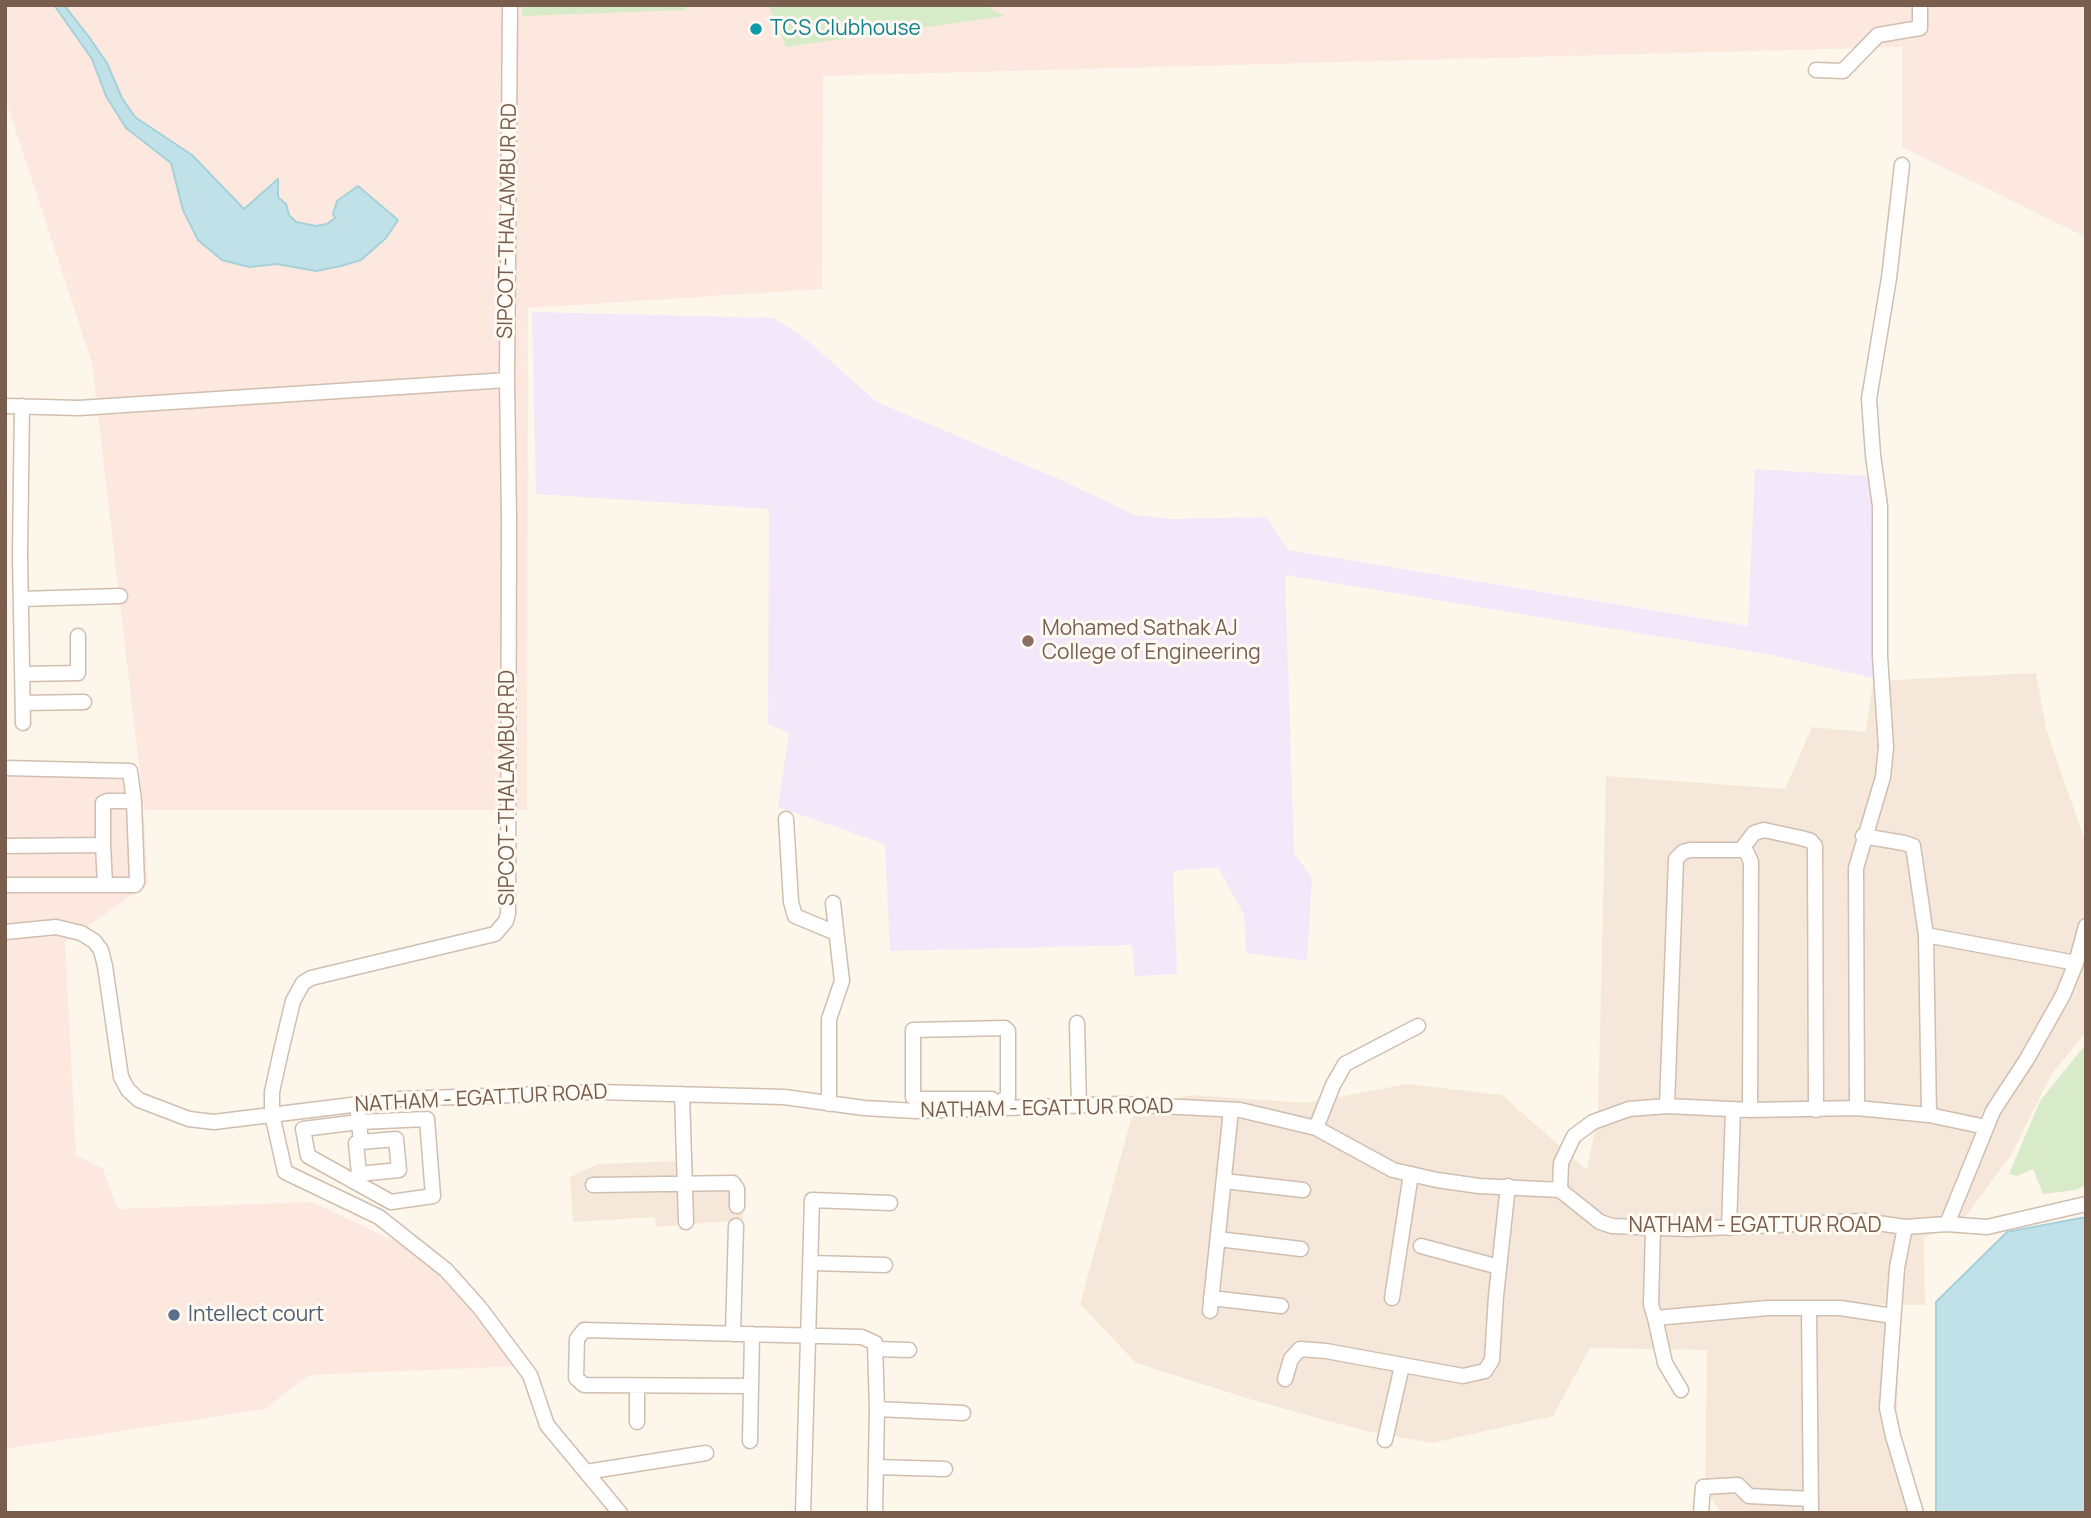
<!DOCTYPE html>
<style>
body{margin:0}
#map{position:relative;width:2091px;height:1518px;overflow:hidden;background:#fdf6eb;font-family:Manrope,sans-serif}
canvas{display:block}
.frame{position:absolute;inset:0;border:7px solid #795d4d;pointer-events:none}
</style>
<div id="map">
<canvas width="2091" height="1518"></canvas>
<div class="frame"></div>
</div>
<script>
const context = document.querySelector('canvas').getContext('2d');
context.lineJoin = 'round';
function fillPath(path, color) { context.fillStyle = color; context.fill(path, 'evenodd'); }
const poly = rows => new Path2D(rows.map(r => 'M' + r).join(''));
function trace(path, color, width, dash) { context.strokeStyle = color; context.lineWidth = width; context.lineCap = dash ? 'butt' : 'round'; context.setLineDash(dash || []); context.stroke(path); }
function write(font, color, halo, rows, align = 'center') {
  context.font = font + ' Manrope,sans-serif'; context.lineWidth = 6; context.setLineDash([]); context.textBaseline = 'middle'; context.strokeStyle = halo; context.fillStyle = color; for (const [text, x, y, turn = 0] of rows) {
    context.save(); context.translate(x, y); context.rotate((+turn || 0) * Math.PI / 180); context.textAlign = isNaN(turn) ? turn : align; if (halo) context.strokeText(text, 0, 0); context.fillText(text, 0, 0); context.restore();
  }
}
fillPath(poly([
 [2036,673,2046,729,2086,844,2086,1032,2051,1075,2011,1155,1966,1216,1924,1238,1925,1305,1854,1304,1901,1307,1896,1430,1920,1513,1721,1513,1705,1488,1707,1350,1590,1348,1553,1416,1432,1443,1366,1431,1256,1401,1136,1363,1080,1304,1134,1109,1191,1095,1307,1103,1407,1084,1502,1095,1587,1170,1598,1114,1606,776,1785,789,1812,727,1866,732,1873,681],
 [679,1103,691,1103,693,1182,740,1182,743,1220,656,1227,655,1217,573,1222,570,1177,598,1164,682,1161]
]), '#f5e8da');
fillPath(poly([
 [5,5,2086,5,2086,237,1902,147,1902,47,823,76,822,289,528,308,527,810,145,810,143,804,148,884,65,942,76,1155,103,1169,118,1209,312,1202,418,1252,521,1366,309,1375,265,1409,5,1449,5,770,121,766,141,783,92,363,5,98]
]), '#fde8e0');
fillPath(poly([
 [532,312,774,318,802,336,877,402,1061,480,1135,515,1172,519,1266,517,1288,550,1748,626,1755,469,1870,476,1877,679,1772,655,1285,575,1294,853,1312,878,1307,961,1246,953,1244,915,1218,867,1173,871,1177,974,1135,976,1132,945,890,951,885,844,778,807,789,733,768,724,769,509,536,494]
]), '#f3e8fa');
fillPath(poly([
 [522,5,685,5,685,10,522,16],
 [768,5,984,5,1005,16,786,47],
 [2086,1044,2086,1185,2076,1190,2043,1194,2033,1169,2017,1176,2009,1174,2040,1101]
]), '#d7ebc9');
const water = poly([
 [54,5,64,5,89,37,107,63,122,98,135,117,192,155,244,209,278,179,278,197,286,204,289,215,296,222,316,226,327,224,335,218,333,214,337,201,358,186,398,220,386,238,361,260,341,266,316,271,277,264,249,267,222,260,198,240,183,210,171,163,126,128,106,96,92,59,54,5],
 [2086,1217,2086,1513,1936,1513,1936,1302,2007,1232,2086,1217]
]);
fillPath(water, '#bfe1e7');
trace(water, '#a5d1d9', 2);
const minor = poly([
 [510,5,507,380,509,519,508,913,506,921,495,934,311,978,303,983,293,1001,281,1051,272,1092,272,1114,285,1172,379,1217,446,1270,480,1308,530,1375,547,1425,620,1513],
 [1816,70,1843,71,1878,35,1920,28,1920,5],
 [5,406,79,408,507,380],
 [22,406,20,554,23,723],
 [21,599,120,596],
 [23,674,78,673,78,636],
 [23,703,84,702],
 [5,768,130,771,134,801,137,882,135,885,5,885],
 [786,819,791,902,795,916,836,933],
 [1863,836,1904,843,1913,846,1926,935,2076,963],
 [103,845,105,884],
 [5,846,103,845,103,803,107,801,134,801],
 [1741,850,1754,833,1764,830,1801,838,1811,841,1815,846,1816,1110],
 [5,932,56,927,81,933,94,941,101,950,105,966,121,1077,128,1090,139,1100,189,1119,214,1122,400,1099,598,1092,784,1097,864,1108,916,1111,1121,1104,1240,1110,1316,1128,1393,1170,1437,1180,1479,1186,1560,1190,1600,1222,1612,1226,1688,1229,1863,1221,1905,1227,1897,1268,1887,1408,1893,1436,1916,1513],
 [1926,935,1929,1115],
 [1077,1023,1079,1106],
 [682,1094,686,1222],
 [992,1099,917,1099,913,1097,913,1030,1005,1028,1008,1031,1008,1097,1004,1099],
 [829,1104,829,1019,842,981,833,903],
 [1667,1106,1676,859,1683,852,1690,850,1741,850,1746,851,1751,862,1750,1110],
 [1857,1108,1856,868,1883,777,1886,747,1880,656,1880,506,1873,455,1869,399,1889,278,1902,165],
 [358,1113,361,1142,396,1139,399,1170,359,1174,356,1143,361,1142],
 [427,1119,433,1196,391,1202,308,1156,303,1129,359,1122,427,1119],
 [1316,1128,1333,1085,1345,1064,1418,1026],
 [1224,1181,1303,1190],
 [593,1185,733,1183,737,1189,737,1206],
 [1560,1190,1561,1163,1574,1136,1593,1122,1629,1109,1667,1106,1750,1110,1857,1108,1929,1115,1986,1127],
 [1947,1224,1993,1111,2027,1059,2063,995,2076,963,2086,926],
 [1905,1227,1947,1224,1987,1227,2086,1204],
 [1729,1228,1733,1109],
 [1653,1229,1651,1305,1655,1318,1768,1308,1840,1308,1893,1316],
 [1218,1239,1301,1249],
 [1421,1246,1499,1267],
 [811,1263,885,1265],
 [1211,1298,1281,1306],
 [1392,1298,1411,1174],
 [1809,1308,1811,1513],
 [1210,1311,1231,1110],
 [1655,1318,1665,1363,1681,1390],
 [733,1334,736,1226],
 [876,1349,909,1350],
 [1285,1379,1291,1359,1300,1349,1326,1351,1463,1376,1485,1371,1492,1360,1496,1296,1508,1186],
 [637,1386,637,1422],
 [751,1386,584,1385,576,1378,577,1339,584,1330,862,1337,875,1343,877,1409,875,1513],
 [877,1409,963,1413],
 [1385,1440,1402,1366],
 [750,1441,752,1334],
 [876,1467,945,1469],
 [586,1472,706,1453],
 [803,1513,812,1200,890,1203],
 [1701,1513,1703,1487,1738,1485,1749,1496,1811,1499]
]);
trace(minor, '#d0beb0', 17);
trace(minor, '#fff', 14);
for (const [x, y, r, color] of [
 [756,29,7,"#0f9aa8"],
 [1028,641,7,"#8d6e63"],
 [174,1315,7,"#5c6f8a"]
]) { const dot = new Path2D(); dot.arc(x, y, r, 0, 2 * Math.PI); context.fillStyle = color; context.fill(dot); trace(dot, '#fffaf2', 2.5); }
write('21px', '#0d838f', '#fffaf2', [
 ["TCS Clubhouse",770,29]
], 'left');
write('21px', '#795d4d', '#fffaf2', [
 ["SIPCOT-THALAMBUR RD",508,221,-89],
 ["SIPCOT-THALAMBUR RD",508,788,-90],
 ["NATHAM - EGATTUR ROAD",481,1099,-3],
 ["NATHAM - EGATTUR ROAD",1047,1109,-1],
 ["NATHAM - EGATTUR ROAD",1755,1226]
]);
write('21px', '#785e54', '#fffaf2', [
 ["Mohamed Sathak AJ",1042,629],
 ["College of Engineering",1042,653]
], 'left');
write('21px', '#4e5e75', '#fffaf2', [
 ["Intellect court",188,1315]
], 'left');
</script>
